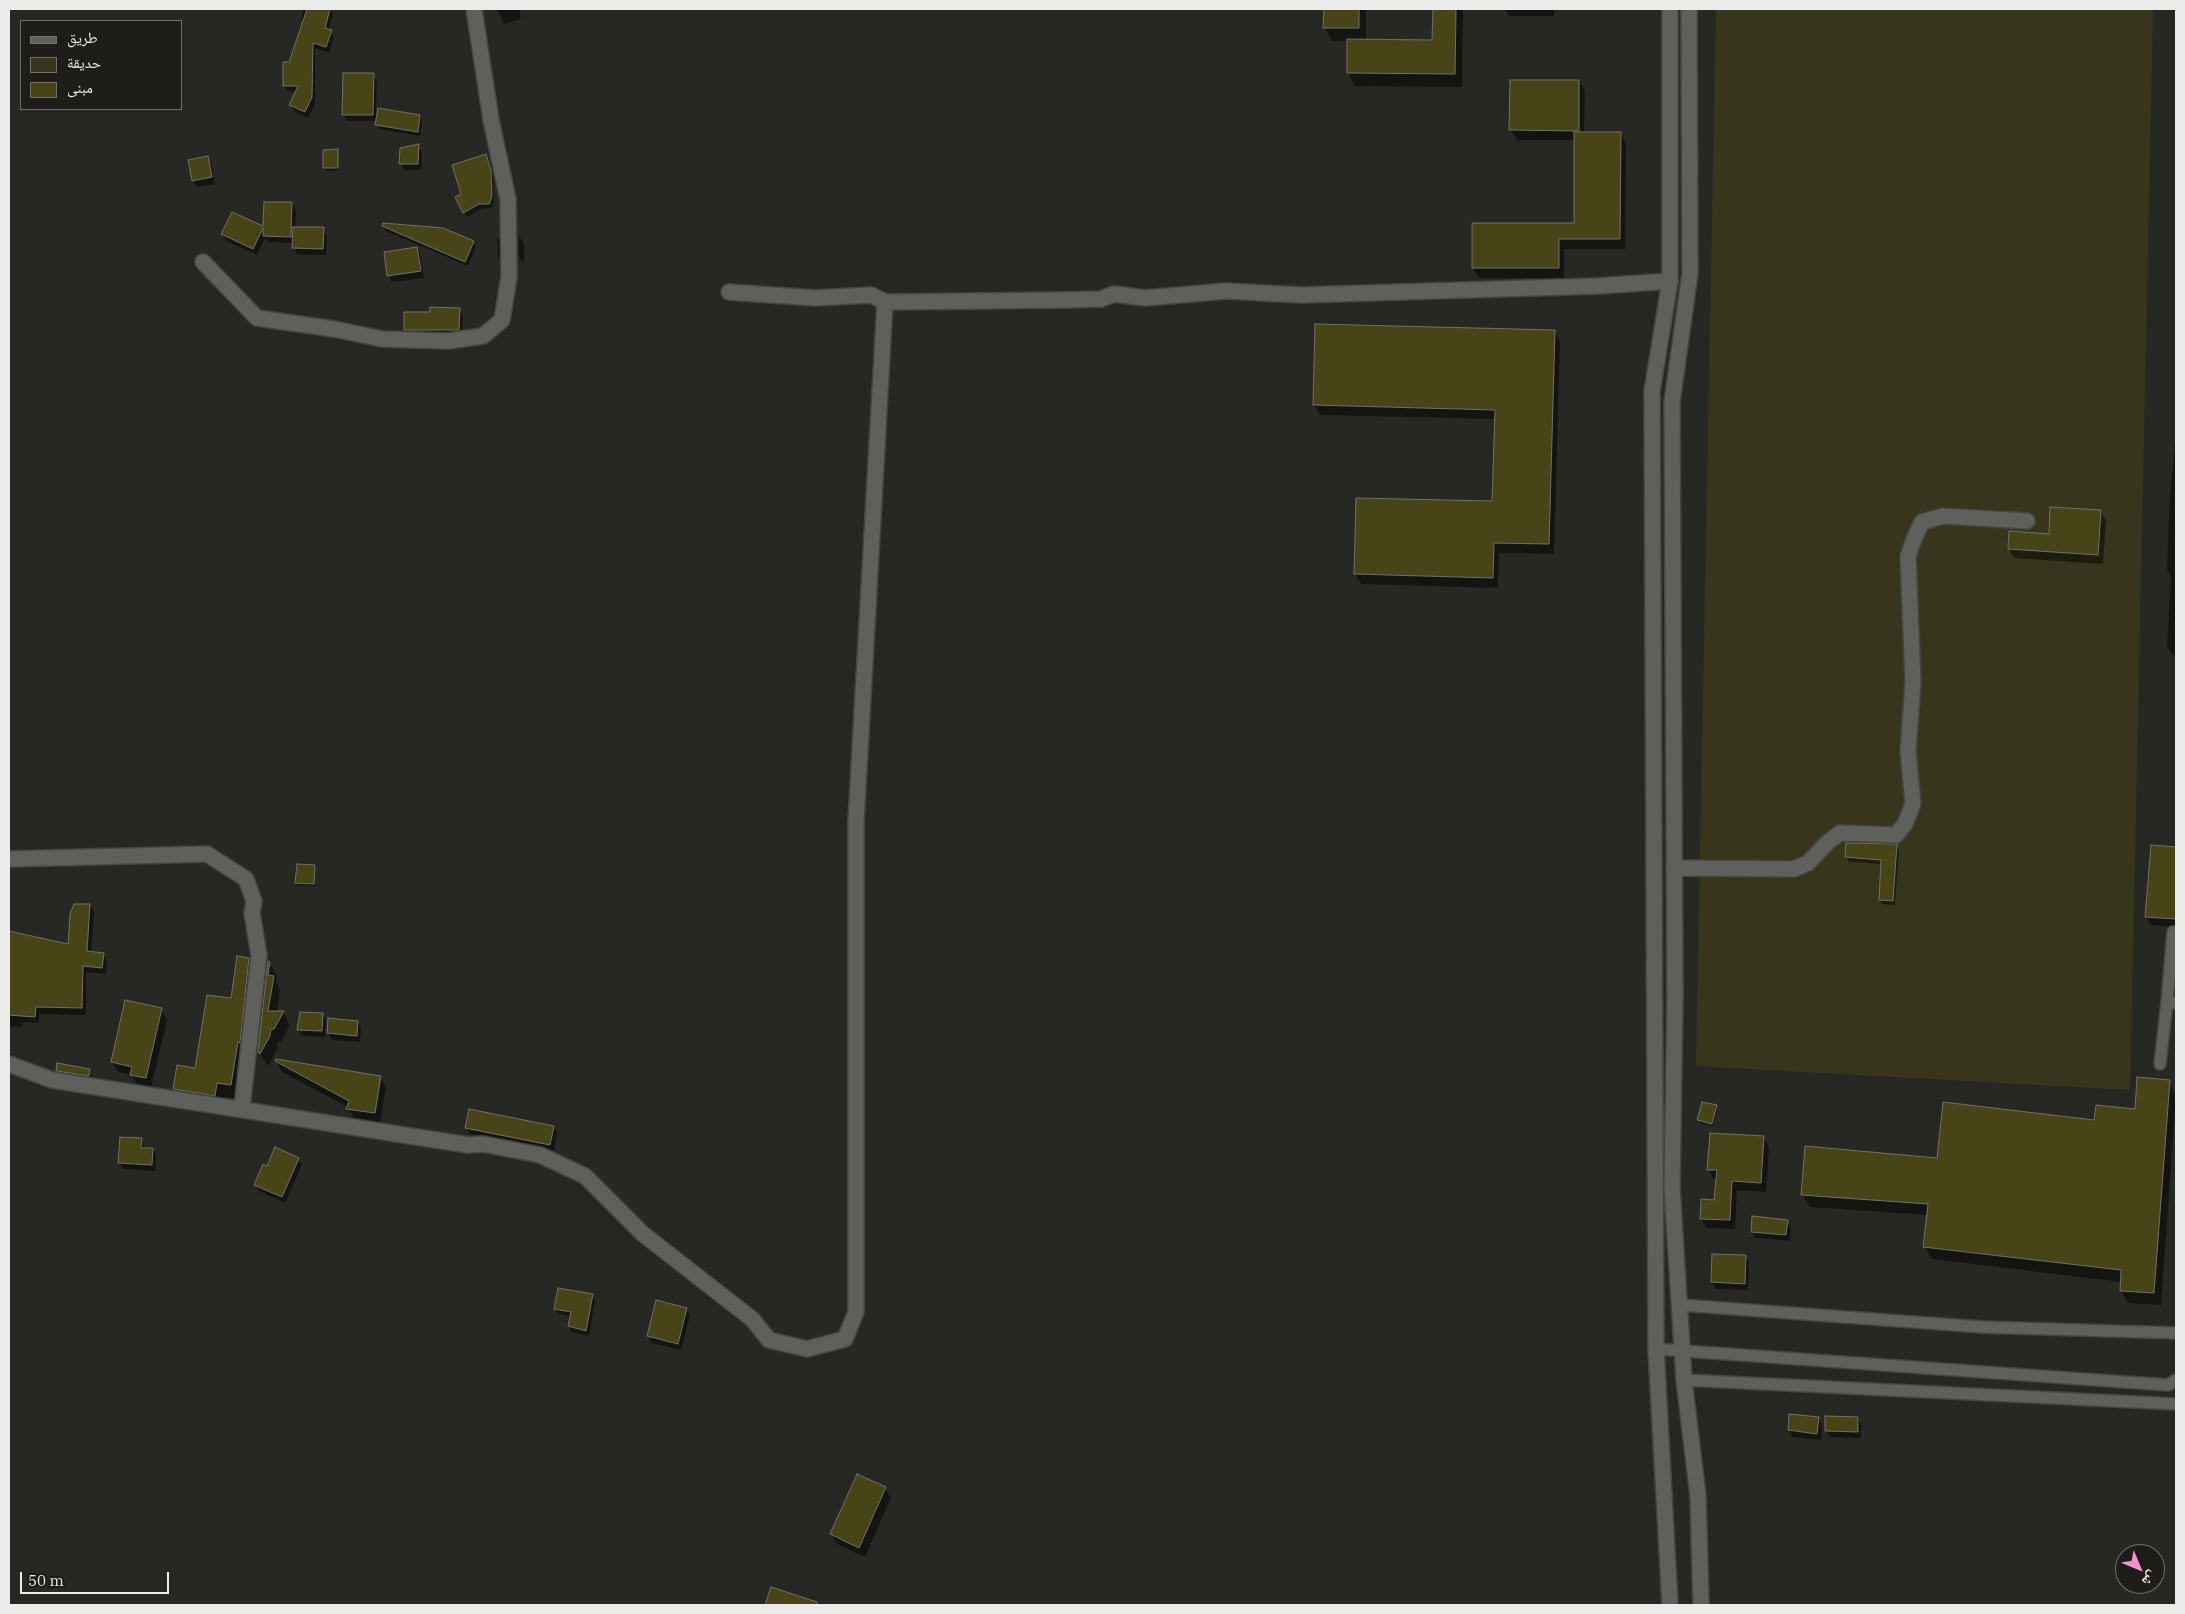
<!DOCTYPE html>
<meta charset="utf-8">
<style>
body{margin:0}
#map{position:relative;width:2185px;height:1614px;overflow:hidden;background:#272724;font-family:"IBM Plex Serif","Noto Naskh Arabic",serif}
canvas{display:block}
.frame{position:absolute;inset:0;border:10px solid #ebebe9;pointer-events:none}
.legend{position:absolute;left:20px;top:20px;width:162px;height:90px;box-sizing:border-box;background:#1e1d1a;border:1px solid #706f6d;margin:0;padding:6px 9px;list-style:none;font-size:15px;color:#ebebe9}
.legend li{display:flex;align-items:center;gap:10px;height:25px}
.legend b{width:25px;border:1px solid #706f6d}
.north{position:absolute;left:2115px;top:1544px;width:50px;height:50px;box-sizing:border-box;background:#1e1d1a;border:1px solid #706f6d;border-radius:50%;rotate:135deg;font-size:14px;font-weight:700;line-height:20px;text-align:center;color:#ebebe9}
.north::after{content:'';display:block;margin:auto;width:18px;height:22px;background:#f790ce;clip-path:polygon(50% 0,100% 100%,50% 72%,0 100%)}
.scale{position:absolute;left:20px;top:1572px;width:149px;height:22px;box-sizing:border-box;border:2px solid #ebebe9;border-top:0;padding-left:6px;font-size:15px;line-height:18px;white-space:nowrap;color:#ebebe9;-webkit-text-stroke:4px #1e1d1a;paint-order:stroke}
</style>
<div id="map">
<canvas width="2185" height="1614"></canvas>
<div class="frame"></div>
<ul class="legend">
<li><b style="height:6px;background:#5f5f5b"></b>طريق</li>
<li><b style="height:14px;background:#37361d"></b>حديقة</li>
<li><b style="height:14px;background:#474518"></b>مبنى</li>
</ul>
<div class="north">ش</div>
<div class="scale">50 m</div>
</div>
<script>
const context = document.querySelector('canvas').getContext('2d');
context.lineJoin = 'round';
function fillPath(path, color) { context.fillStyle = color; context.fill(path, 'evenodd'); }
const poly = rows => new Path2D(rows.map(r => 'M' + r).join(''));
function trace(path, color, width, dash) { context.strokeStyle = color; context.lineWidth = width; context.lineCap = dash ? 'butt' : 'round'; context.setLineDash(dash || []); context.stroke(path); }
fillPath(poly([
 [1716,9,2153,9,2130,1090,1696,1066]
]), '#37361d');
fillPath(poly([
 [304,9,330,9,333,14,329,30,334,37,329,53,315,48,315,104,308,118,294,111,291,105,297,92,287,91,284,85,304,23,301,19],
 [497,9,519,9,521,19,504,24],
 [1325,9,1366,9,1366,40,1434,41,1434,9,1463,9,1462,87,1355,86,1348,73,1348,41,1332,41,1325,28],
 [1505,9,1554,9,1554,16,1509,16],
 [373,75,377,81,376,115,419,116,422,121,420,136,379,129,377,121,347,121,343,114],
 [1511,81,1579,81,1585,91,1584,134,1620,133,1626,144,1625,249,1564,249,1564,278,1479,278,1473,268,1575,225,1576,140,1517,140,1511,130],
 [418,146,422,152,421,170,404,170,401,163],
 [337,150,339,170,326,171,324,168],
 [207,157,211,164,215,184,197,187,193,181],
 [488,160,493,177,494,202,492,208,481,209,467,217,456,198,462,195],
 [292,204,296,210,295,228,323,229,327,235,326,255,297,255,293,243,268,242,265,238,257,255,226,241,222,234,232,213,264,228],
 [383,226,473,242,476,247,468,266,386,231],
 [519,236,524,243,524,263,519,257],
 [497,237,502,243,502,264,498,258],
 [417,248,420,255,424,278,392,282,389,276,385,253],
 [459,309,463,316,462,336,409,336,405,330,431,313],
 [1554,331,1560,341,1554,554,1499,553,1498,588,1361,584,1355,574,1358,499,1493,503,1496,419,1320,415,1314,405],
 [2175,443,2176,443,2176,655,2172,655,2167,646,2171,576,2167,570,2170,497],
 [2100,511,2106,520,2103,564,2014,558,2009,549,2050,535],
 [2176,817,2176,927,2151,925,2146,916,2175,848],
 [1896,845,1899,850,1895,905,1882,904,1880,900,1882,864,1849,862,1847,857],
 [314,866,315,886,298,885,297,882],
 [90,905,94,912,91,953,103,954,107,961,106,974,86,972,86,1015,39,1014,39,1023,23,1022,22,1027,9,1026,9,933,69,946],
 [248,959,256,973,239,1099,225,1097,223,1109,182,1103,174,1089,196,1069,232,1000],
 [269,963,277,976,276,982,280,990,277,1012,283,1012,290,1025,281,1042,277,1042,277,1049,268,1066,259,1052],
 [161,1009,167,1020,151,1088,137,1085,132,1075,118,1072,112,1062],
 [322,1014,326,1020,325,1037,302,1036,298,1030],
 [329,1020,358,1022,361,1028,360,1042,332,1040,328,1033],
 [276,1061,380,1077,386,1087,380,1123,354,1119,348,1107,282,1072],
 [89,1070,93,1077,92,1082,61,1077,57,1071],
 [2169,1081,2176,1097,2161,1305,2128,1303,2121,1291,2121,1282,1932,1259,1924,1246,1928,1215,1810,1207,1802,1194,2136,1111],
 [1716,1106,1718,1109,1713,1126,1700,1123,1699,1120],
 [553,1127,557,1133,554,1151,470,1134,466,1128],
 [1763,1137,1769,1147,1766,1192,1737,1190,1735,1229,1707,1228,1701,1219,1715,1201,1717,1179,1714,1179,1708,1169],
 [141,1139,145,1149,153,1149,156,1156,155,1171,123,1169,120,1163],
 [298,1159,302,1165,285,1203,259,1191,256,1185],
 [1787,1221,1791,1227,1790,1241,1756,1238,1752,1232],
 [1713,1255,1745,1256,1749,1263,1748,1290,1716,1289,1712,1282],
 [592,1295,595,1301,589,1336,572,1332,569,1326,572,1317,559,1314,555,1309],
 [686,1309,690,1315,681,1350,652,1343,649,1336],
 [1858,1418,1861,1425,1861,1438,1830,1437,1826,1430],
 [1818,1419,1822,1425,1821,1440,1793,1437,1789,1430],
 [885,1488,891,1498,865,1557,837,1544,831,1534]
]), '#0007');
const building = poly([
 [307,9,330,9,325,28,332,30,326,47,313,43,312,97,305,112,289,105,298,86,283,86,283,62,289,62,307,9],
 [1324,9,1359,9,1359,28,1323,28,1324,9],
 [1433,9,1456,9,1455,74,1347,73,1347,39,1432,40,1433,9],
 [343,73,374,73,373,115,342,115,343,73],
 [1510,80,1579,80,1579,131,1509,130,1510,80],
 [378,108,420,115,418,132,375,125,378,108],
 [1574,132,1621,132,1620,239,1559,239,1559,268,1472,268,1472,223,1574,223,1574,132],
 [419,144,418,164,399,164,400,148,419,144],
 [338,149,338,168,323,168,323,150,338,149],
 [486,154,491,171,492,197,489,204,479,204,463,213,455,197,461,194,452,165,486,154],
 [208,156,212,177,192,181,188,160,208,156],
 [264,202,292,202,291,237,263,236,263,228,253,249,221,234,232,212,263,226,264,202],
 [383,223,443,228,474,241,465,262,382,226,383,223],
 [293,227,324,227,323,249,292,248,293,227],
 [417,247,421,271,387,276,384,252,417,247],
 [430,307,460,308,459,330,404,330,404,312,430,312,430,307],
 [1315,324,1555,330,1549,544,1494,543,1493,578,1354,574,1356,498,1492,501,1495,410,1313,405,1315,324],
 [2050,507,2101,510,2098,555,2008,549,2009,531,2049,534,2050,507],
 [1846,843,1897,844,1893,901,1879,900,1881,860,1845,857,1846,843],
 [2151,845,2176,847,2176,919,2145,917,2151,845],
 [297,864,315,865,314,884,295,883,297,864],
 [74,904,90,904,87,951,104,953,102,968,83,966,82,1008,36,1007,35,1017,9,1015,9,931,68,944,70,914,74,904],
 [237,956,249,958,240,1043,238,1042,231,1085,217,1083,215,1096,173,1089,177,1065,195,1068,207,995,231,998,237,956],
 [268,961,270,962,268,975,274,976,268,1011,284,1011,274,1029,271,1029,270,1036,260,1054,258,1052,268,961],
 [125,1000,162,1008,146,1078,130,1075,132,1067,111,1062,125,1000],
 [300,1012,323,1013,322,1031,297,1030,300,1012],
 [328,1018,358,1021,357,1036,327,1033,328,1018],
 [276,1059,381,1076,375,1113,346,1109,349,1101,275,1061,276,1059],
 [57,1063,90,1069,89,1076,56,1071,57,1063],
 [2137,1077,2170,1080,2154,1293,2120,1291,2121,1270,1923,1247,1928,1204,1801,1195,1805,1146,1937,1158,1943,1102,2094,1120,2096,1105,2135,1109,2137,1077],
 [1702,1102,1717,1105,1712,1124,1697,1120,1702,1102],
 [469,1109,554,1126,550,1145,465,1128,469,1109],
 [1710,1133,1764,1136,1761,1183,1732,1181,1730,1220,1700,1219,1701,1199,1714,1200,1717,1170,1707,1170,1710,1133],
 [120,1137,142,1138,141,1148,153,1148,152,1165,118,1163,120,1137],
 [275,1147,299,1158,282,1197,254,1185,263,1164,267,1166,275,1147],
 [1752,1216,1788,1220,1786,1235,1751,1232,1752,1216],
 [1712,1254,1746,1255,1745,1284,1711,1282,1712,1254],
 [558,1288,593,1294,586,1331,568,1326,571,1312,554,1309,558,1288],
 [656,1300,687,1308,678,1344,647,1336,656,1300],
 [1789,1414,1819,1417,1817,1434,1788,1430,1789,1414],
 [1825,1416,1858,1417,1858,1432,1825,1431,1825,1416],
 [857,1474,886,1487,859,1548,830,1534,857,1474],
 [771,1587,817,1602,817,1605,765,1605,771,1587]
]);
fillPath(building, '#474518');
trace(building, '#70706c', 1);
const lane = poly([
 [2167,1002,2173,932],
 [2160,1064,2167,1002,2176,1003],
 [1680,1305,1982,1327,2176,1333],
 [1656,1349,2168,1385,2176,1380],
 [1684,1380,2176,1404]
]);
const street = poly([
 [203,262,257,318,334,329,382,339,448,341,483,336,502,320,509,277,508,199,491,120,474,9],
 [729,292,815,298,871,295,885,302,1063,300,1101,299,1114,294,1145,298,1226,291,1301,295,1598,286,1670,281],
 [9,859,207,854,246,879,254,901,252,913,259,955,242,1108],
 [1674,868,1794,869,1808,863,1828,842,1840,833,1896,835,1905,824,1913,804,1908,751,1913,682,1908,556,1914,539,1922,522,1943,516,2027,521],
 [9,1064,52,1080,468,1145,483,1144,540,1155,585,1176,643,1234,752,1319,769,1340,807,1349,845,1339,856,1312,856,821,885,302]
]);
const secondary = poly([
 [1689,9,1690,273,1672,402,1675,997,1672,1188,1684,1380,1698,1496,1701,1605],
 [1670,1605,1656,1349,1652,391,1670,281,1670,9]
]);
trace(lane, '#454542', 14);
trace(street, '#454542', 18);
trace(secondary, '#454542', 18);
trace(lane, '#5f5f5b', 11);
trace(street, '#5f5f5b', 15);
trace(secondary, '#5f5f5b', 15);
</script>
